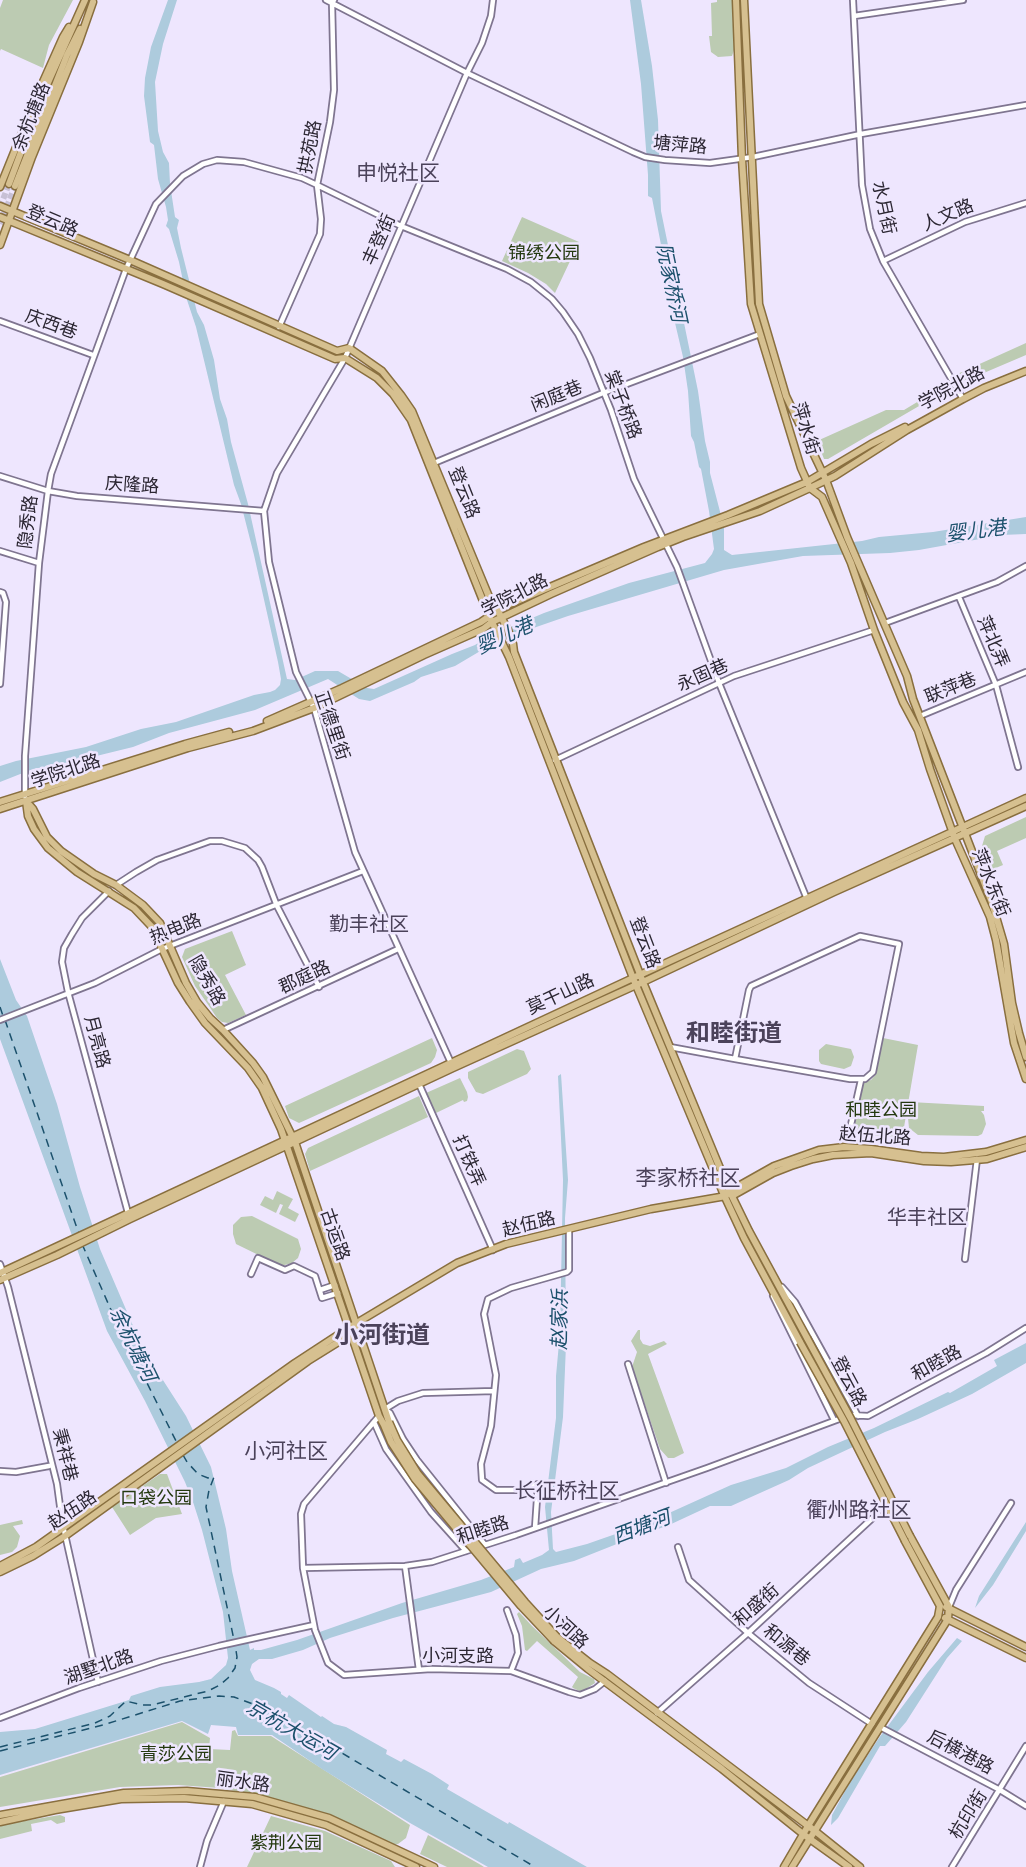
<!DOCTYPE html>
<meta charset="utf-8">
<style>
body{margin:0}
canvas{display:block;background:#eee6fe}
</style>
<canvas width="1026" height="1867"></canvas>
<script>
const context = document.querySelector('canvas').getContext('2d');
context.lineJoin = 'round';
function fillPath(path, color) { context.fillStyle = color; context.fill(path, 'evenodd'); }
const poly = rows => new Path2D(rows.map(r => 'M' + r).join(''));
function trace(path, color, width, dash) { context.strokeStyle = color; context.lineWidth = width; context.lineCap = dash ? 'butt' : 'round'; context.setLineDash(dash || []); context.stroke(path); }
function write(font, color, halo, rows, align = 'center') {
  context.font = font + ' Signika,"Noto Sans SC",sans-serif'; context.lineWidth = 5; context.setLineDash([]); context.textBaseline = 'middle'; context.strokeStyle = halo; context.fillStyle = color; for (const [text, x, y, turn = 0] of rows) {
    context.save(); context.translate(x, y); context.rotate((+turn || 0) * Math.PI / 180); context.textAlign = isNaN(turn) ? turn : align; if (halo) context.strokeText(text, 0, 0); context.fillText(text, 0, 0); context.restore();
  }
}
fillPath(poly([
 [3,0,73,0,49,45,43,68,1,49,0,51,0,8],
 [717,0,732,0,734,50,732,56,718,57,711,52,709,36,712,36,711,3,717,2],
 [522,217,579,242,555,293,546,284,528,273,502,261],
 [1026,343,1026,355,958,384,953,376],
 [947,384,950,388,828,459,824,459,817,441,886,410,904,410],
 [1026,817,1026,838,997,851,1003,865,991,870,982,846,985,836],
 [232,931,246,965,225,975,246,1015,228,1023,222,1022,217,1018,209,1006,195,986,182,957,185,949],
 [432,1038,437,1050,435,1057,431,1063,308,1119,299,1123,289,1118,285,1106],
 [883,1038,918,1045,902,1139,852,1132,863,1082,871,1080,876,1074],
 [826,1044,851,1049,854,1057,851,1066,844,1069,821,1064,819,1061,819,1050],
 [517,1049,524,1051,531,1069,527,1074,483,1094,476,1092,468,1078,468,1072],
 [460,1078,467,1092,468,1097,467,1101,464,1102,463,1100,436,1113,426,1093],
 [419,1096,428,1117,310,1171,305,1154,308,1148],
 [910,1102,984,1106,984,1111,981,1111,984,1115,986,1124,982,1134,978,1136,918,1135,909,1128,908,1118,914,1107,910,1106],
 [277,1191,293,1199,288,1208,299,1214,295,1222,279,1214,283,1205,280,1204,276,1213,260,1205,265,1196,273,1200],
 [252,1216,298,1239,301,1249,298,1258,292,1263,281,1266,236,1244,233,1234,233,1225,241,1217],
 [638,1330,640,1330,640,1339,643,1344,650,1346,664,1341,667,1344,648,1354,684,1453,674,1458,668,1458,660,1449,632,1367,637,1352,631,1341],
 [160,1474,167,1474,182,1514,156,1518,130,1535,112,1507],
 [22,1520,23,1524,13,1526,20,1536,17,1547,12,1552,0,1555,0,1525],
 [519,1612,532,1626,580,1672,594,1679,595,1683,581,1692,573,1688,572,1687,578,1677,537,1641,527,1651,525,1650,522,1626,517,1614],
 [182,1722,210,1738,209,1749,230,1750,232,1731,235,1730,238,1736,271,1736,410,1825,406,1838,398,1844,393,1845,337,1820,254,1795,220,1788,178,1785,120,1787,0,1807,0,1777],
 [60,1815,65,1817,65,1822,57,1824,51,1820,31,1824,32,1831,0,1839,0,1825],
 [271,1816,325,1831,391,1861,395,1867,247,1867],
 [428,1835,481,1865,484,1867,447,1867,420,1854]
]), '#bccbb2');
fillPath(poly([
 [168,0,177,0,163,44,155,82,158,131,163,152,169,163,170,184,175,217,179,220,177,228,181,248,197,312,204,325,214,360,220,399,227,419,231,442,248,504,287,679,295,680,315,671,338,671,367,688,374,689,452,654,475,645,487,637,544,613,629,583,705,563,712,554,714,549,709,511,701,469,699,467,694,442,691,436,688,391,683,357,661,263,660,253,662,250,652,198,648,196,648,175,641,84,630,0,641,0,652,66,658,120,661,211,698,391,705,441,710,462,710,473,724,527,724,550,732,555,862,541,879,537,933,532,1026,517,1026,534,1002,535,919,550,890,553,803,556,724,570,568,616,519,633,482,650,455,666,421,677,414,682,370,701,359,699,328,679,255,710,169,733,133,747,80,760,33,769,0,782,0,766,16,761,86,747,141,729,176,722,254,695,270,692,275,690,280,685,281,679,278,662,254,555,241,504,234,485,196,327,187,300,179,262,169,229,166,226,168,220,166,207,158,179,154,145,150,142,144,96,145,78,151,47],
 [0,959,16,1000,27,1016,57,1104,80,1187,100,1249,143,1349,186,1416,211,1467,226,1529,232,1571,250,1650,254,1648,254,1650,261,1650,297,1640,402,1603,481,1580,514,1567,515,1560,520,1558,523,1563,542,1555,549,1550,545,1507,556,1418,556,1376,560,1332,563,1180,558,1076,561,1074,568,1180,565,1218,566,1345,563,1417,551,1512,553,1549,556,1552,587,1544,647,1523,731,1485,786,1468,828,1447,874,1428,948,1392,950,1393,997,1366,994,1360,1026,1343,1026,1363,972,1394,918,1419,885,1432,808,1468,789,1480,731,1506,710,1506,667,1526,642,1534,574,1561,541,1569,491,1592,393,1618,330,1638,303,1650,272,1659,259,1659,252,1664,250,1670,255,1680,274,1688,281,1692,281,1694,287,1698,289,1695,321,1717,322,1716,334,1724,346,1727,387,1750,386,1754,401,1762,404,1759,432,1774,449,1785,447,1789,508,1824,509,1822,587,1867,488,1867,410,1823,322,1769,272,1735,238,1735,236,1727,211,1725,208,1734,182,1721,0,1775,0,1732,35,1729,129,1700,131,1696,160,1687,199,1682,211,1679,226,1665,228,1658,223,1612,202,1530,194,1505,185,1482,145,1401,107,1331,0,1039],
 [1026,1522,1026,1531,993,1585,975,1608,979,1596],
 [957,1638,962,1641,947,1658,906,1722,885,1746,880,1746,838,1818,831,1825,832,1815,850,1782,879,1738,928,1672]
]), '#adcbdd');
trace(poly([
 [0,1007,3,1016],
 [5,1020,79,1234],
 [82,1244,115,1319,177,1443],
 [183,1455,187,1462,198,1474,208,1478,214,1477,209,1490,206,1507,234,1640],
 [0,1747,95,1723,110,1716,126,1701,142,1705,152,1705,208,1691,220,1685,228,1678,235,1668,237,1657,235,1644],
 [0,1751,103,1725,180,1701,219,1696,234,1697,269,1710,535,1867]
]), '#1c516c', 1.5, [8, 6]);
trace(poly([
 [0,207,9,184],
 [0,224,15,186]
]), '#c7c0d5', 6, [6, 3]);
const minor = poly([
 [326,0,467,73,633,152,645,157,665,160,710,163,753,157,861,134,1026,105],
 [853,0,862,185,870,229,883,261,963,399],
 [854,16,963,0],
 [883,261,965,222,1026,203],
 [0,321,93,355],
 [279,327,320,234,321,219,317,185,330,122,334,90,332,3,334,0],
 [434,463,603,393,760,334],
 [0,476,48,491,77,496,264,511],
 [0,551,39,563],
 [0,592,3,593,6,602,0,684],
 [959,597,996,685,1018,767],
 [885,623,997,582,1026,566],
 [920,716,1026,672],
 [555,760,734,676,874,630],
 [25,796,25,756,39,563,48,491,51,474,126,269,156,204,183,176,203,164,217,160,244,162,302,178,317,185,401,226,507,269,531,282,552,299,563,312,578,334,590,358,611,410,634,479,677,567,719,683,807,899],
 [116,885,136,872,157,860,210,841,222,841,245,848,258,860,262,867,277,906,319,987],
 [109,891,82,918,72,934,64,948,62,962,68,992,128,1213],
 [0,1020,95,983,162,949,363,871],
 [223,1030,398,949],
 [670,1047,735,1059,850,1079,865,1079,873,1072,899,944,860,936,751,986,749,990,735,1059],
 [452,1065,355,852,314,708,296,672,269,562,264,511,277,473,345,358,467,73,482,43,491,16,493,0],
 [419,1084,493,1250],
 [850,1129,861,1080],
 [965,1259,977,1159],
 [0,1264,8,1287,57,1484,62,1521,98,1682],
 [251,1274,258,1258,285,1270,294,1266,315,1276,322,1298,338,1293],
 [782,1287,795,1302,858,1416],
 [320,1290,335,1285],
 [773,1296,834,1420],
 [628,1364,666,1483],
 [379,1416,304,1504,301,1514,303,1568,315,1630,328,1663,344,1675,431,1669,511,1671,569,1692,580,1695,595,1689,605,1681],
 [374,1422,386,1449,431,1512,466,1551],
 [0,1471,16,1472,49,1466],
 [535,1528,538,1484,520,1490,496,1490,482,1480,481,1464,491,1426,496,1375,484,1314,488,1299,511,1288,567,1272,569,1270,569,1230],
 [485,1545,417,1460,403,1439,390,1413,385,1409,398,1401,423,1393,494,1391],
 [678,1547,689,1580,748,1633,809,1683,872,1724],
 [405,1566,419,1670],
 [303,1568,405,1566,432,1562,516,1535,707,1468,850,1415,868,1416,986,1353,1026,1328],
 [949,1607,956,1590,1011,1503],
 [507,1610,516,1635,518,1653,511,1671],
 [657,1713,748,1633,878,1513],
 [0,1718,79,1688,161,1661,219,1646,314,1625],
 [880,1727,1000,1790,1026,1806],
 [200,1867,207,1841,224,1801],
 [952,1867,1026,1746]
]);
const major = poly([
 [736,0,742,159,751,304,801,468,810,488,822,497,851,563,874,630,903,702,918,730,930,769,955,839,990,917,996,940,1014,1043,1026,1079],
 [744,0,759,304,786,396,826,480,847,537,907,676,913,699,992,903,1004,944,1012,1003,1019,1033,1026,1057],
 [9,184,42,96,85,0],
 [15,186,67,55,80,29],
 [0,187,38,93,63,37,69,27],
 [0,206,130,260,337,351,349,348,382,371,401,395,412,411,492,604,496,607,508,630,513,644,514,652,643,982,729,1190,749,1231,807,1338],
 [0,217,163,284,335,359,345,358,377,378,393,394,411,420,489,616,509,657,633,978,724,1195,744,1238,800,1342],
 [0,245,32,157,79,42,93,2],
 [267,721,342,688,481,622,503,607,644,547,728,515,807,482,871,444,905,427],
 [26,801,33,809,47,837,61,851,94,874,116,885,143,905,160,923,186,983,197,1002,210,1018,223,1030,253,1063,263,1077,295,1142,389,1422],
 [26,801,28,816,34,829,48,848,77,872,134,908,152,927,178,983,190,1002,205,1023,248,1068,262,1088,281,1129,379,1416,384,1425],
 [0,802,185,744,229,732],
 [0,809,188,748,253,731,314,708,424,655,483,629,492,622,551,594,658,547,683,537,760,511,810,488,835,476,907,430,963,399,984,388,1026,371],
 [726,1193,774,1166,819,1150,844,1147,871,1149,921,1156,944,1157,986,1152,1026,1140],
 [732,1196,773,1173,791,1166,813,1159,833,1155,871,1153,924,1161,951,1162,987,1159,1026,1147],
 [0,1273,633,978,1026,798],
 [0,1280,57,1255,130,1219,453,1068,643,982,834,892,1026,806],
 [0,1566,36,1547,295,1363,350,1327,457,1263,506,1244,651,1209,726,1196],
 [0,1572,33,1556,65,1536,308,1361,353,1333],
 [946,1607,1026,1647],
 [945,1618,1026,1658],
 [557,1637,590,1663,607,1674,815,1831,860,1867],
 [554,1641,588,1669,722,1769,803,1834,849,1867],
 [0,1815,124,1793,187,1791,255,1797,329,1818,434,1867],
 [0,1822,55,1810,121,1799,184,1798,252,1804,326,1825,416,1867],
 [784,1867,808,1826,938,1617,940,1606,905,1541],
 [792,1867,948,1619,949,1607,910,1536]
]);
trace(minor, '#7f7590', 8);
trace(major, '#896f3f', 9);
trace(minor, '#fff', 4.5);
trace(major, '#d6c090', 6);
const majorBridge = poly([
 [807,1338,851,1419,910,1536],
 [800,1342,844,1421,905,1541],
 [389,1422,397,1440,418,1474,525,1602,557,1637],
 [384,1425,391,1442,415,1479,521,1606,554,1641]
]);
trace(majorBridge, '#896f3f', 9, []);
trace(majorBridge, '#d6c090', 6);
write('18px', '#2c2733', '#eee6fe', [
 ["余杭塘路",32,117,-68],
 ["塘萍路",680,146,5],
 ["拱苑路",311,147,-79],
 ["水月街",883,208,78],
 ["人文路",948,216,-23],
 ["登云路",52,222,23],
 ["丰登街",380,240,-66],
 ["庆西巷",51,325,20],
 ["学院北路",952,389,-28],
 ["闲庭巷",557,397,-22],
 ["棠子桥路",622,405,69],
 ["萍水街",805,429,73],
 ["庆隆路",132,486,4],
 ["登云路",463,493,68],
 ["隐秀路",29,522,-83],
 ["学院北路",515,596,-27],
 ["萍北弄",992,642,67],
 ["永固巷",703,676,-24],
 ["联萍巷",951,689,-22],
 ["正德里街",331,726,71],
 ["学院北路",66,772,-18],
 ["萍水东街",990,883,68],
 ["热电路",176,930,-22],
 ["登云路",644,943,69],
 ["郡庭路",305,978,-25],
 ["隐秀路",206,981,60],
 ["莫干山路",561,995,-25],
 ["月亮路",96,1042,75],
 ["赵伍北路",875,1137,4],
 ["打铁弄",468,1161,66],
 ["赵伍路",529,1225,-14],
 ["古运路",334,1235,71],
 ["和睦路",937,1364,-29],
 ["登云路",848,1382,62],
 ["秉祥巷",64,1455,76],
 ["赵伍路",73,1511,-35],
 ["和睦路",483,1531,-18],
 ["和盛街",757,1606,-42],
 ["小河路",565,1628,43],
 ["和源巷",786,1646,39],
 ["小河支路",458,1657],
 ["湖墅北路",99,1668,-19],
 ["后横港路",960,1753,28],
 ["丽水路",243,1783,8],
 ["杭印街",969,1815,-58]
]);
write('18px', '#24390f', '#eee6fe', [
 ["锦绣公园",544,254],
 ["和睦公园",881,1111],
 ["口袋公园",156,1499],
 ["青莎公园",176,1755],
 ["紫荆公园",286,1844]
]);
write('italic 20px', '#1c516c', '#eee6fe', [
 ["阮家桥河",670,283,78],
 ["婴儿港",976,532,-7],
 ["婴儿港",505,637,-24],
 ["赵家浜",561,1320,-89],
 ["余杭塘河",132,1345,64],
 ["西塘河",642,1528,-21],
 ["京杭大运河",291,1731,30]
]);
write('20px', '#4b425a', '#eee6fe', [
 ["勤丰社区",369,926],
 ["华丰社区",927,1219]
]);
write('21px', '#4b425a', '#eee6fe', [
 ["申悦社区",398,174],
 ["李家桥社区",688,1179],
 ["小河社区",286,1452],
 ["长征桥社区",567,1492],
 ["衢州路社区",859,1511]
]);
write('bold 24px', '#4b425a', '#eee6fe', [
 ["和睦街道",734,1035],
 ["小河街道",382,1337]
]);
</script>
